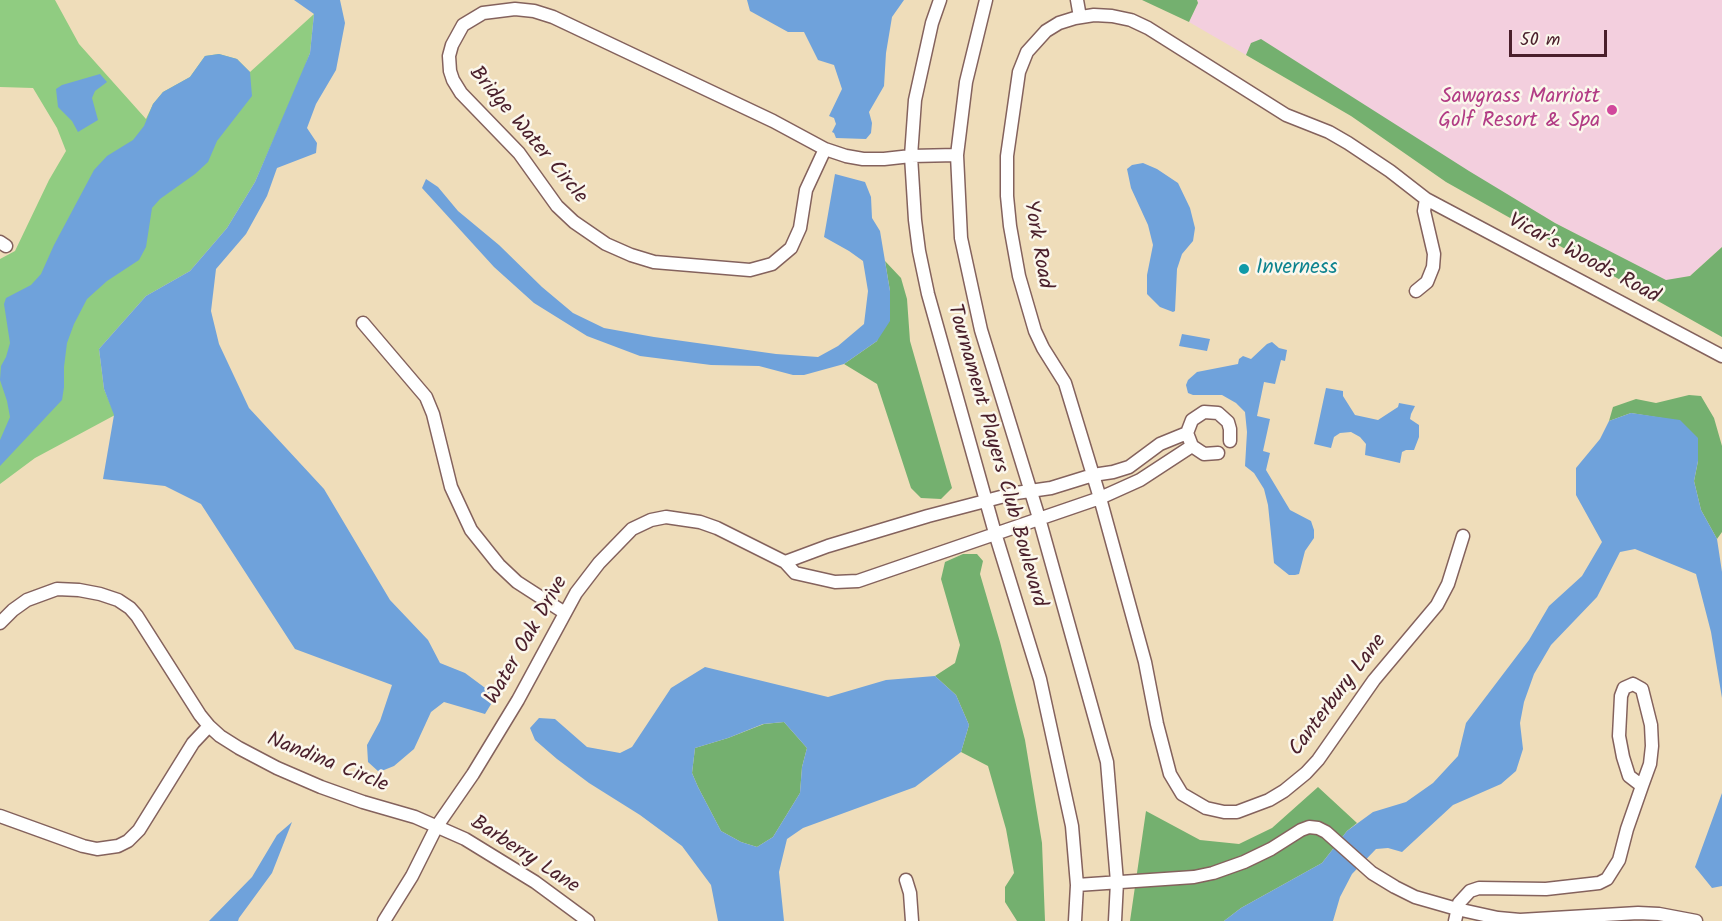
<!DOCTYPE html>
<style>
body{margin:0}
#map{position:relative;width:1722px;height:921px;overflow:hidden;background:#efddba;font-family:Kalam,sans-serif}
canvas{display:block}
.scale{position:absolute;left:1509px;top:30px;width:98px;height:27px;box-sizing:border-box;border:3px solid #4a1f2b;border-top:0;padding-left:8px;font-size:18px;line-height:21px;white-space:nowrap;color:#4a1f2b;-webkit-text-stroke:4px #fbf7ec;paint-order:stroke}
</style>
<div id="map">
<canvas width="1722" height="921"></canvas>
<div class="scale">50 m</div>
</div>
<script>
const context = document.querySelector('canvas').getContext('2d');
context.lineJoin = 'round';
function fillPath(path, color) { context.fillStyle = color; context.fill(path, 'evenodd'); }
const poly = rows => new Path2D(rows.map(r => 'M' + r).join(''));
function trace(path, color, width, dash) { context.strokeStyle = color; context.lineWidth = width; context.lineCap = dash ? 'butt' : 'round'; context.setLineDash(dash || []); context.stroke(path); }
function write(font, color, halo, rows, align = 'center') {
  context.font = font + ' Kalam,sans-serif'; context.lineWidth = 5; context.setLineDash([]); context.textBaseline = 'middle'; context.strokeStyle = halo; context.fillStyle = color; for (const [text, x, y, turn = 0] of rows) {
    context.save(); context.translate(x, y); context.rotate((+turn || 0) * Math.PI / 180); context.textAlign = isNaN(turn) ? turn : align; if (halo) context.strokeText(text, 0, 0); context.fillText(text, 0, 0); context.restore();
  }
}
fillPath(poly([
 [1197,0,1722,0,1722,247,1690,276,1666,281,1555,223,1251,43,1246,55,1189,22,1198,3]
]), '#f3cfde');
fillPath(poly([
 [0,0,55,0,79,44,146,119,153,104,163,92,190,77,205,56,219,54,237,59,250,72,314,14,310,53,300,79,255,182,227,228,190,271,146,296,99,349,104,389,115,415,35,458,0,484,0,259,15,251,49,180,66,151,57,128,33,88,0,87]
]), '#90cc81');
fillPath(poly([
 [1142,0,1197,0,1198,3,1189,22],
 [1261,39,1469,171,1555,223,1666,280,1690,276,1722,247,1722,337,1446,182,1351,116,1246,55,1251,43],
 [885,261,901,278,907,299,910,341,952,488,941,499,921,498,911,488,877,384,844,364,877,341,890,291],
 [1689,395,1701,396,1714,418,1722,446,1722,532,1717,539,1701,510,1694,481,1698,461,1680,421,1631,413,1609,421,1613,407,1636,399,1656,403],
 [963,554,977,554,983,561,980,574,1000,642,1025,740,1042,843,1045,921,1017,921,1005,902,1005,887,1014,873,1006,829,988,766,961,752,969,725,956,695,935,676,955,663,960,645,941,579,945,562],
 [784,722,807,748,802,767,800,793,773,837,757,847,741,842,721,831,698,787,692,773,695,748,728,738,764,724],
 [1318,787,1357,823,1347,831,1322,863,1241,908,1224,921,1130,921,1146,811,1200,840,1239,844,1272,828]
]), '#74b06f');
fillPath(poly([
 [294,0,340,0,345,23,336,70,316,104,307,128,317,143,316,153,277,168,267,196,246,234,216,269,211,311,219,344,249,408,324,489,390,600,428,640,440,663,465,673,496,696,485,714,444,702,431,712,414,749,394,766,379,772,368,762,367,745,380,721,392,685,295,649,201,504,165,486,103,479,114,415,104,389,99,349,146,296,190,271,227,228,255,182,310,53,314,14],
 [747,0,904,0,892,17,886,53,884,86,869,112,872,123,871,133,866,139,836,138,834,133,832,132,836,124,834,118,829,116,842,89,834,65,818,60,804,32,788,32,750,11],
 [219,54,237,59,250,72,252,96,217,141,208,162,195,174,160,199,152,208,146,247,139,260,107,281,87,299,74,324,67,343,64,367,64,387,62,400,0,466,0,440,10,417,7,401,0,380,1,366,6,357,10,343,4,304,6,298,31,285,41,274,54,245,94,170,107,156,133,140,144,126,153,104,163,92,190,77,205,56],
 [100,74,107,82,95,91,92,98,98,120,78,132,72,121,58,107,56,89,62,85],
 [1143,163,1157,169,1178,183,1190,208,1195,228,1193,241,1182,254,1177,269,1175,311,1173,312,1160,307,1147,294,1147,275,1153,245,1148,225,1131,188,1127,169,1132,165],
 [835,174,865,182,871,197,872,218,880,231,890,291,890,321,877,341,844,364,804,375,793,375,759,366,711,365,640,356,587,336,534,303,494,267,422,188,426,179,438,187,458,211,499,245,542,287,573,313,604,328,654,337,776,354,818,357,838,346,864,324,868,291,863,261,849,251,824,237],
 [1182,334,1210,339,1207,351,1179,346],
 [1272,342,1279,348,1287,350,1285,361,1281,360,1275,384,1264,382,1257,416,1270,419,1263,451,1270,453,1266,470,1290,510,1311,521,1314,530,1314,538,1305,551,1299,574,1295,575,1289,575,1274,563,1268,505,1264,489,1254,473,1245,466,1247,432,1245,412,1236,403,1222,395,1193,395,1188,393,1186,385,1188,380,1197,372,1238,364,1239,359,1243,356,1251,359,1267,344],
 [1326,388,1343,391,1343,396,1355,415,1378,420,1398,407,1399,403,1415,406,1411,414,1410,419,1419,425,1419,437,1414,450,1406,450,1402,452,1400,463,1365,455,1366,444,1360,437,1351,432,1340,433,1334,437,1331,448,1314,444],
 [1631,413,1680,420,1698,438,1698,461,1694,481,1701,510,1717,539,1722,572,1722,698,1711,632,1696,574,1635,549,1620,552,1597,597,1551,645,1534,674,1524,702,1520,723,1523,749,1516,771,1501,784,1453,805,1402,852,1388,848,1376,849,1352,874,1340,897,1333,921,1224,921,1241,908,1322,863,1347,831,1373,812,1406,802,1433,783,1458,756,1466,723,1529,640,1549,606,1582,576,1602,542,1576,495,1576,468,1600,439,1609,421],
 [705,667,828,697,886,680,935,676,956,695,969,725,961,752,915,787,803,828,787,839,779,872,784,921,718,921,711,885,682,846,640,815,589,783,557,759,535,740,530,728,539,718,555,719,587,747,620,753,632,747,671,688],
 [784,722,807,748,802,767,800,793,773,837,757,847,741,842,721,831,698,787,692,773,695,748,728,738,763,724],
 [1722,793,1722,886,1712,888,1695,867],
 [292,822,272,873,239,918,238,921,209,921,252,877,277,835]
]), '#6fa2db');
const minor = poly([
 [940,0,932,23,915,100,911,156,915,220,919,251,928,294,995,533,1040,679,1072,826,1077,885,1075,921],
 [986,0,966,82,957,155,961,238,981,330,1039,518,1107,762,1117,882,1115,921],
 [1077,0,1080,17],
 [515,9,534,11,553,17,773,121,825,149,806,190,800,228,791,248,772,264,750,270,654,262,631,255,606,244,574,222,557,206,519,153,461,93,453,80,450,71,449,56,452,45,463,25,483,13,515,9],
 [825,149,846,156,863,159,884,159,911,156,957,155],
 [1426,199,1722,356],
 [0,242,6,246],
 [1416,291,1427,282,1433,267,1434,254,1424,211,1426,199,1390,171,1348,143,1329,132,1286,115,1148,28,1131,20,1112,16,1094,15,1075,18,1059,23,1046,31,1027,52,1019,72,1007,156,1007,196,1010,226,1019,276,1035,331,1043,348,1065,383,1100,498,1145,662,1157,724,1170,774,1182,794,1206,808,1224,812,1237,812,1269,800,1284,791,1306,773,1318,760,1374,680,1437,605,1448,584,1463,536],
 [363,323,426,397,433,414,451,487,471,530,499,565,517,582,565,613],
 [1187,433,1160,444,1129,467,1113,472,1093,475,1051,488,1016,493,928,516,828,546,785,562,795,573,835,582,858,581,1100,498,1140,480,1192,446],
 [1218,453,1204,454,1192,446,1187,433,1192,420,1204,412,1218,413,1228,422,1230,429,1230,441],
 [0,623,13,610,27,600,57,589,79,590,100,594,118,600,130,608,137,616,200,715,209,726,193,743,139,830,128,841,118,846,97,849,83,846,0,816],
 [1633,684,1642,689,1651,725,1652,746,1650,764,1642,786,1629,776,1623,757,1619,736,1621,696,1624,688,1633,684],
 [209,726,220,736,239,748,277,768,321,787,363,802,415,817,465,839,535,882,588,921],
 [906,880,910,893,912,921],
 [1077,885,1194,877,1213,873,1244,862,1271,849,1301,830,1309,827,1318,828,1326,832,1372,873,1395,887,1415,897,1457,909,1498,918,1520,920,1638,913,1659,914,1696,921],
 [384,921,412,876,437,826,473,774,518,700,576,593,599,563,632,529,651,520,666,517,700,522,717,528,785,562],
 [1455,921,1459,903,1470,891,1479,888,1546,889,1599,883,1607,879,1619,860,1627,829,1642,786]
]);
trace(minor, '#84625d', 15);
trace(minor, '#fff', 12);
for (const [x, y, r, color] of [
 [1612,110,6,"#d1479c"],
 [1244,269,6,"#0f9aa8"]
]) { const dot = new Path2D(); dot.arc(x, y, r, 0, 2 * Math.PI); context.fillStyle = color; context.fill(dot); trace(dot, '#fbf7ec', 2); }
write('21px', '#b23c85', '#fbf7ec', [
 ["Sawgrass Marriott",1600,98],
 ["Golf Resort & Spa",1600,122]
], 'right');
write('21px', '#4a1f2b', '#fbf7ec', [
 ["Bridge Water Circle",527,136,50],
 ["York Road",1036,245,80],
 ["Vicar's Woods Road",1583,260,28],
 ["Tournament Players Club Boulevard",995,456,74],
 ["Water Oak Drive",528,641,-60],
 ["Canterbury Lane",1339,696,-53],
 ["Nandina Circle",327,764,22],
 ["Barberry Lane",524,856,33]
]);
write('21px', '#0d838f', '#fbf7ec', [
 ["Inverness",1256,269]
], 'left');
</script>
